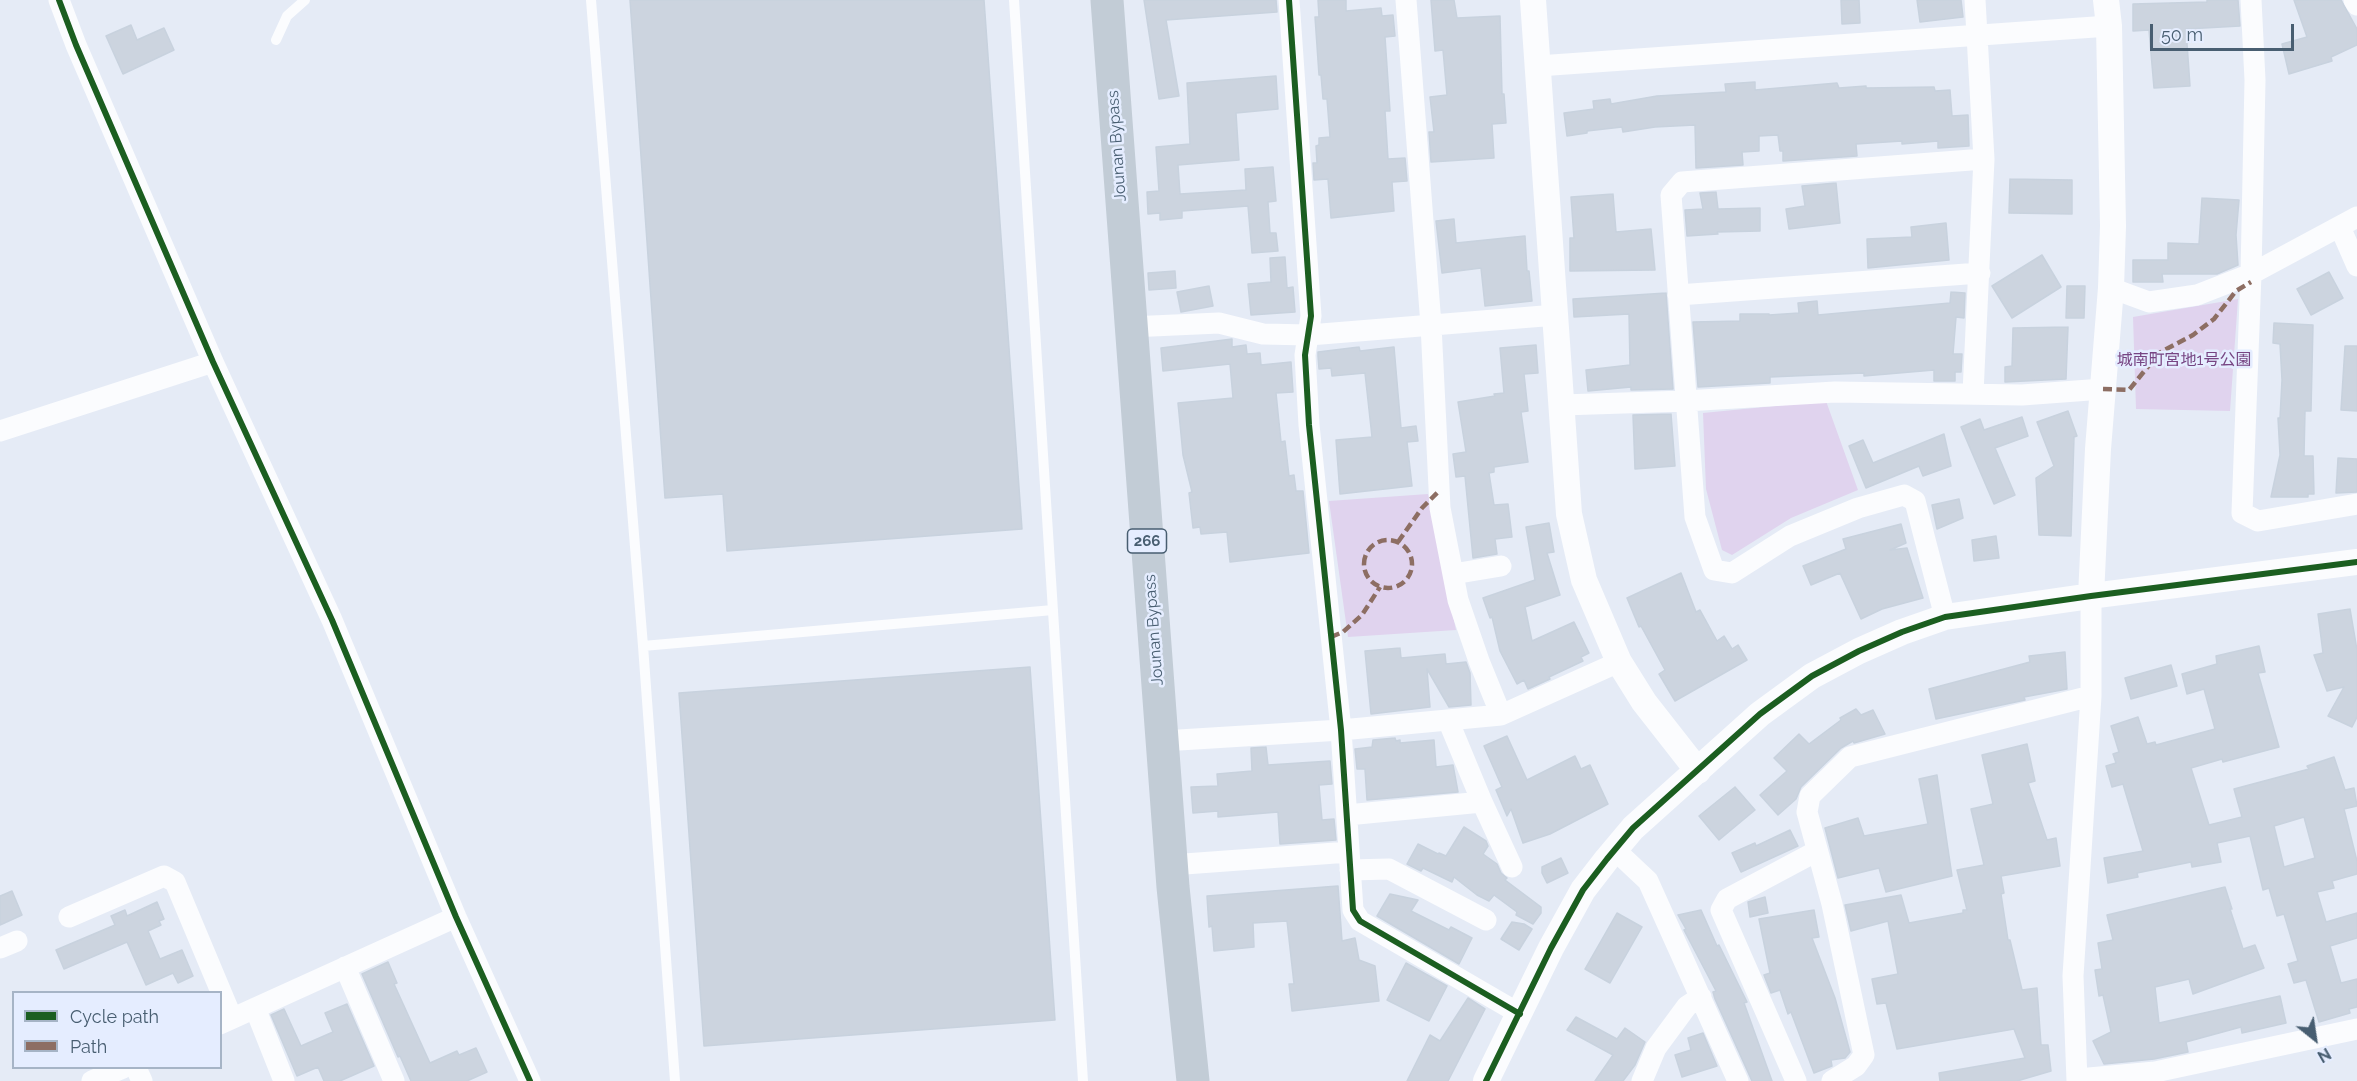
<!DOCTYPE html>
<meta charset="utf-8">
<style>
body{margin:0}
#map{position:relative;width:2357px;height:1081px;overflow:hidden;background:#e5ebf6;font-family:Raleway,sans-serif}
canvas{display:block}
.legend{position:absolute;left:12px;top:991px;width:210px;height:78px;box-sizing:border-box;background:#e5edff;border:2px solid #a6b4c6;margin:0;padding:8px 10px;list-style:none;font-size:18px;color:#485e71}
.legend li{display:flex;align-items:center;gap:12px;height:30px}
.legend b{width:30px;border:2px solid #a6b4c6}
.north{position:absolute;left:2285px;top:1009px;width:60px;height:60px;-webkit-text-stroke:4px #e5edff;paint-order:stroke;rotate:150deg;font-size:16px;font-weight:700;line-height:24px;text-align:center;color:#485e71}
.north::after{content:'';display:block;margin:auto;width:21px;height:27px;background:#485e71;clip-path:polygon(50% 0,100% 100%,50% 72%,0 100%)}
.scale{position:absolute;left:2150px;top:24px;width:144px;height:27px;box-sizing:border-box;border:3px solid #485e71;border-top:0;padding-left:8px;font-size:18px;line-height:21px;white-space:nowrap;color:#485e71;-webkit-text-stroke:4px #e5edff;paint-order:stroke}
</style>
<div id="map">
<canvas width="2357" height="1081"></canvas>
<ul class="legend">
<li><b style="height:8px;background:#1b5e20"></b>Cycle path</li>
<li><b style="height:8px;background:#8d6e63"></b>Path</li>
</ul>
<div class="north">N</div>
<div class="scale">50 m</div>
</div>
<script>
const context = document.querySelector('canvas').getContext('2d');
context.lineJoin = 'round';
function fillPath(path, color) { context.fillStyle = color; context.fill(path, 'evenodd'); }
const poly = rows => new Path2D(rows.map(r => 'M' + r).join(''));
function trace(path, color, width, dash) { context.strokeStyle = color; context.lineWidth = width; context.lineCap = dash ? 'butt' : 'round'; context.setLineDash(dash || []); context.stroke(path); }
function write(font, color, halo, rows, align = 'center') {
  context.font = font + ' Raleway,"Noto Sans JP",sans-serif'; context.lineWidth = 5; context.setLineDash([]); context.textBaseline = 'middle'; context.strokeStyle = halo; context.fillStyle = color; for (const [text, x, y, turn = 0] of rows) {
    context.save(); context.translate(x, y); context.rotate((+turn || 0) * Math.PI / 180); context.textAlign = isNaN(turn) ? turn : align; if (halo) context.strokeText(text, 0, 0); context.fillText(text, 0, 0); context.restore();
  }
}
fillPath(poly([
 [2238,299,2230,411,2136,409,2133,317],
 [1826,401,1858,490,1791,518,1732,555,1722,550,1706,489,1703,413],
 [1428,494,1456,630,1348,637,1329,501]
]), '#e0d3ee');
const building = poly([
 [630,0,984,0,1022,529,727,551,723,494,665,498,630,0],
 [1144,0,1276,0,1277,12,1166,20,1179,96,1159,99,1144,0],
 [1318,0,1346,0,1346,11,1381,8,1382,16,1393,15,1395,36,1385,37,1390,111,1385,111,1388,159,1405,158,1407,181,1392,182,1394,211,1331,218,1328,179,1314,180,1313,163,1317,163,1316,146,1319,145,1319,138,1330,137,1327,99,1323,99,1321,75,1319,75,1315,17,1319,17,1318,0],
 [1431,0,1454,0,1457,18,1500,16,1502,94,1504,94,1506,123,1492,124,1494,158,1431,162,1429,132,1434,132,1430,97,1447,95,1443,50,1435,51,1431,0],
 [1841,0,1859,0,1860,23,1842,24,1841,0],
 [1917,0,1961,0,1963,17,1920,22,1917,0],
 [2207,0,2238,0,2240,26,2186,29,2190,86,2154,88,2149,30,2133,31,2133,4,2207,2,2207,0],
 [2294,0,2341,0,2357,29,2357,45,2331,57,2332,61,2289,74,2282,44,2307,37,2294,0],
 [131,25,137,40,164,28,174,50,123,74,106,36,131,25],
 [1276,76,1278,109,1236,113,1239,160,1178,165,1180,194,1246,190,1245,169,1273,167,1276,201,1268,202,1270,233,1276,233,1278,251,1252,253,1248,206,1182,211,1182,218,1160,220,1160,213,1148,214,1147,192,1159,191,1156,147,1190,144,1187,83,1276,76],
 [1755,82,1755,90,1837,83,1839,88,1866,86,1866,88,1934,87,1935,91,1950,90,1952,116,1968,115,1969,146,1938,148,1938,141,1902,144,1902,141,1856,144,1857,156,1783,161,1783,151,1780,151,1778,135,1759,136,1759,151,1742,152,1743,165,1696,168,1695,125,1655,127,1623,132,1622,127,1587,131,1587,133,1567,136,1564,113,1594,109,1593,101,1610,99,1611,104,1657,96,1726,92,1725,84,1755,82],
 [2010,179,2072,180,2072,214,2009,213,2010,179],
 [1836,183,1840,223,1789,229,1786,209,1805,206,1802,186,1836,183],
 [1716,192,1718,209,1760,208,1760,231,1717,232,1718,234,1687,236,1685,210,1703,209,1700,193,1716,192],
 [1613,194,1616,232,1651,229,1655,270,1570,271,1570,238,1574,238,1571,197,1613,194],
 [2202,198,2239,200,2236,235,2238,265,2217,274,2162,274,2163,282,2133,282,2133,260,2168,260,2168,243,2199,244,2202,198],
 [1454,219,1456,243,1525,236,1527,271,1529,271,1532,301,1485,306,1481,268,1442,273,1436,221,1454,219],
 [1946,223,1949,260,1868,268,1867,239,1912,237,1911,227,1946,223],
 [2042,255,2061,287,2012,318,1992,286,2042,255],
 [1285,257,1287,288,1293,287,1295,312,1251,315,1248,284,1271,282,1270,258,1285,257],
 [1175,271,1176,288,1149,290,1148,273,1175,271],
 [2329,272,2343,298,2311,315,2297,289,2329,272],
 [1209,286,1213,306,1181,312,1177,292,1209,286],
 [2067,286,2085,286,2084,318,2066,318,2067,286],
 [1951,292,1965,293,1964,318,1956,317,1953,354,1962,354,1961,372,1955,372,1955,381,1934,381,1934,370,1864,376,1864,373,1770,377,1770,383,1698,387,1693,322,1740,321,1740,314,1769,314,1769,315,1799,313,1798,303,1817,301,1818,315,1950,303,1951,292],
 [1666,293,1673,389,1631,390,1631,387,1588,391,1586,370,1630,365,1629,314,1574,317,1573,299,1666,293],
 [2274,323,2313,325,2311,411,2305,411,2304,456,2313,456,2314,494,2308,494,2308,497,2271,497,2280,455,2278,418,2280,418,2282,380,2280,344,2273,343,2274,323],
 [2068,327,2066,379,2005,382,2005,367,2012,366,2013,328,2068,327],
 [1232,339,1232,347,1246,345,1247,354,1260,353,1261,365,1291,362,1293,392,1276,393,1281,442,1285,441,1289,476,1294,475,1296,491,1303,491,1309,553,1230,562,1227,532,1201,534,1200,527,1193,528,1189,493,1192,492,1183,455,1178,403,1233,398,1230,364,1163,371,1161,348,1232,339],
 [1536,345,1538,373,1524,374,1528,411,1521,412,1528,462,1494,467,1494,472,1489,473,1494,505,1508,504,1512,537,1495,539,1497,554,1473,558,1465,476,1456,477,1453,454,1466,452,1458,402,1495,396,1494,394,1504,393,1500,348,1536,345],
 [2345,346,2357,346,2357,411,2341,410,2345,346],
 [1359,347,1360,351,1394,347,1401,428,1416,426,1418,441,1407,442,1412,486,1340,494,1336,440,1372,437,1365,373,1332,376,1331,368,1319,369,1318,356,1318,352,1359,347],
 [2068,411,2077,436,2074,437,2071,536,2039,535,2036,478,2054,466,2037,422,2068,411],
 [1671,414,1675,466,1635,469,1633,415,1671,414],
 [2022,417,2028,436,1995,448,2015,495,1994,504,1961,427,1980,419,1984,430,2022,417],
 [1944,434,1951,466,1923,476,1919,466,1866,488,1849,446,1863,440,1873,463,1944,434],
 [2338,458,2357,459,2357,492,2336,493,2338,458],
 [1959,499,1963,518,1937,529,1932,505,1959,499],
 [1549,523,1554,552,1547,553,1560,595,1525,607,1532,641,1574,622,1589,653,1581,657,1583,661,1549,677,1550,679,1528,689,1524,680,1517,684,1500,651,1492,617,1490,618,1483,598,1535,580,1526,527,1549,523],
 [1901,524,1906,543,1890,550,1907,548,1923,598,1882,609,1861,619,1840,573,1811,585,1803,566,1846,549,1843,539,1901,524],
 [1996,536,1999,558,1974,561,1972,540,1996,536],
 [1681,573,1696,612,1700,610,1717,641,1724,636,1732,649,1738,645,1747,660,1675,701,1659,674,1665,670,1641,626,1639,627,1627,598,1681,573],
 [2350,609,2357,650,2357,717,2352,727,2328,716,2344,687,2327,691,2314,655,2323,653,2318,614,2350,609],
 [2259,646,2265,672,2258,673,2279,747,2223,762,2222,759,2191,768,2209,825,2242,817,2234,789,2309,769,2307,766,2334,757,2345,790,2354,788,2357,806,2344,809,2357,861,2357,874,2332,881,2334,888,2317,892,2326,922,2357,913,2357,938,2330,946,2341,983,2357,979,2357,1007,2349,1009,2350,1013,2319,1022,2306,980,2294,983,2288,964,2298,961,2284,914,2277,916,2269,888,2263,890,2250,836,2217,843,2221,862,2192,867,2191,862,2137,873,2138,877,2108,883,2104,858,2143,851,2123,784,2112,787,2106,766,2116,763,2113,754,2119,752,2111,726,2138,717,2147,744,2155,742,2156,745,2215,729,2204,689,2187,694,2182,674,2217,664,2216,656,2259,646],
 [2304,817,2315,858,2284,867,2274,826,2304,817],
 [1400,648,1401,658,1445,654,1446,664,1466,662,1470,673,1471,705,1449,707,1427,669,1430,707,1371,714,1365,651,1400,648],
 [2065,652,2067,689,2024,697,2025,700,1936,719,1929,689,2030,662,2029,656,2065,652],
 [2171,665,2177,686,2131,699,2125,678,2171,665],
 [1030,667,1055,1020,704,1046,679,693,1030,667],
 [1856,709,1861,715,1873,710,1885,734,1854,743,1853,741,1841,748,1801,787,1796,799,1778,815,1760,795,1787,771,1774,758,1799,734,1809,744,1841,720,1840,718,1856,709],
 [1507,736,1527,780,1575,756,1581,769,1590,765,1608,804,1550,834,1523,843,1511,809,1507,816,1496,790,1502,787,1484,746,1507,736],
 [1395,738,1396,741,1400,740,1400,743,1434,740,1436,767,1453,765,1458,792,1367,800,1365,769,1357,769,1355,749,1372,747,1373,740,1395,738],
 [2027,744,2035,781,2028,783,2047,840,2056,838,2060,866,2001,876,2004,893,2001,894,2008,940,2010,940,2022,990,2037,988,2041,1045,2048,1045,2051,1071,2017,1081,1940,1081,1939,1073,2025,1058,2014,1029,1897,1049,1886,1003,1877,1004,1872,979,1898,974,1888,921,1851,931,1845,905,1901,895,1909,923,1963,913,1963,910,1967,910,1957,870,1984,865,1971,809,1993,804,1982,755,2027,744],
 [1266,747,1268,765,1330,761,1332,784,1319,785,1322,820,1334,819,1336,840,1280,844,1278,812,1218,817,1218,811,1193,813,1191,787,1218,786,1217,774,1252,771,1251,748,1266,747],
 [1937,775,1952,876,1886,892,1879,868,1838,878,1825,828,1858,818,1864,836,1928,824,1919,779,1937,775],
 [1735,787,1755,810,1719,840,1699,816,1735,787],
 [1464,827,1486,841,1488,846,1483,854,1497,864,1501,873,1507,878,1505,880,1541,907,1541,913,1533,924,1516,915,1517,912,1494,895,1489,901,1477,895,1454,877,1452,882,1423,868,1421,871,1407,864,1418,844,1438,854,1439,853,1446,856,1464,827],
 [1790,830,1798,846,1741,872,1732,853,1755,843,1756,846,1790,830],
 [1561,858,1568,873,1547,883,1542,873,1542,867,1561,858],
 [1338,886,1342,941,1355,938,1359,960,1375,966,1379,1001,1292,1011,1289,984,1294,984,1287,921,1253,923,1254,947,1214,951,1212,926,1209,927,1207,896,1338,886],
 [2225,887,2232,909,2230,909,2243,949,2255,945,2264,968,2193,994,2189,979,2155,987,2159,1023,2280,996,2286,1023,2242,1033,2241,1027,2186,1042,2188,1052,2154,1059,2104,1064,2093,1041,2111,1032,2103,995,2099,996,2095,970,2102,969,2098,943,2113,940,2107,915,2225,887],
 [12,891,22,915,0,925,0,896,12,891],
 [1390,894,1418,900,1411,911,1449,930,1451,927,1472,938,1459,964,1377,916,1390,894],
 [1765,897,1768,913,1750,917,1748,902,1765,897],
 [157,902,164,919,159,921,161,925,148,931,160,959,182,950,193,976,178,983,173,973,146,985,127,942,64,969,56,950,115,925,111,916,125,910,127,916,157,902],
 [1701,910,1717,946,1719,945,1747,1002,1744,1003,1772,1081,1752,1081,1715,999,1713,992,1716,991,1684,930,1686,929,1678,915,1701,910],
 [1814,910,1819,937,1812,938,1835,998,1850,1052,1845,1058,1831,1060,1832,1066,1814,1073,1791,1012,1788,1014,1780,990,1771,993,1764,975,1770,973,1759,919,1814,910],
 [1617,913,1642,927,1610,983,1585,969,1617,913],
 [1512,922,1524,924,1532,929,1519,950,1501,939,1512,922],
 [388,962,397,983,394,984,430,1063,457,1051,459,1055,476,1048,487,1072,467,1081,411,1081,400,1056,398,1057,362,974,388,962],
 [1406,963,1447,986,1429,1021,1387,1000,1406,963],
 [1468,998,1485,1009,1448,1081,1407,1081,1430,1035,1440,1041,1468,998],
 [347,1004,374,1066,340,1081,324,1081,318,1067,297,1076,271,1015,284,1009,301,1046,333,1032,325,1013,347,1004],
 [1576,1017,1617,1039,1625,1028,1645,1042,1635,1065,1623,1081,1595,1081,1613,1055,1567,1030,1576,1017],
 [1703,1033,1717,1066,1682,1077,1675,1055,1691,1050,1688,1038,1703,1033]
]);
fillPath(building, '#ccd4df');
trace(building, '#c8d2de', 1.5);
trace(poly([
 [591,0,643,646,675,1081],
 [1014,0,1083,1081],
 [276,40,287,16,305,0],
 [643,646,1053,610]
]), '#fbfcfe', 10);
trace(poly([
 [59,0,76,45,213,362,332,620,456,917,530,1081],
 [1289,0,1311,316,1305,355,1309,425,1341,730,1353,910,1360,921,1520,1014],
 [1406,0,1431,325,1440,508,1458,600,1479,661,1501,715],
 [2251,0,2255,80,2251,274,2242,513,2258,521,2357,504],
 [2354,0,2357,5],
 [1538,66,2109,26],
 [2340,227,2357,266],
 [2111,288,2149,302,2197,295,2251,274,2357,217],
 [1678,295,1980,273],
 [1130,327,1219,323,1263,334,1309,335,1556,315],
 [1973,393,1984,159,1975,0],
 [1562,405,1685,401,1835,392,2022,395,2103,389],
 [0,431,213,362],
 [1453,574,1501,566],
 [1945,617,1915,501,1904,495,1858,508,1790,536,1732,573,1714,570,1695,517,1671,195,1682,182,1984,159],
 [1448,720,1482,802,1512,867],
 [1163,741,1341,730,1501,715,1619,662],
 [1347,815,1482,802],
 [1615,850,1648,881,1738,1081],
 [1171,865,1349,852],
 [1350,870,1389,869,1486,920],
 [69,917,164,876,175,882,232,1018],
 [0,948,17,941],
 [345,967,394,1081],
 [255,1008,284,1081],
 [220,1024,456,917],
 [136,1068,142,1081],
 [2078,1079,2155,1072,2357,1029],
 [92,1081,123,1068],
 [1642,1081,1656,1048,1687,1006,1701,997],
 [1796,1081,1721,910,1727,899,1817,851],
 [1832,1081,1856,1066,1864,1055,1832,904,1807,812,1810,796,1850,757,2091,696],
 [2077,1081,2073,976,2091,696,2091,596]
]), '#fbfcfe', 21);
trace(poly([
 [1533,0,1569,514,1584,580,1619,662,1644,702,1698,771],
 [2091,596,2098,449,2111,288,2113,226,2109,26,2106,0],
 [1486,1081,1551,948,1583,890,1607,859,1633,828,1760,714,1812,676,1859,651,1902,632,1945,617,2091,596,2357,562]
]), '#fbfcfe', 26);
trace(poly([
 [1107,0,1173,887,1193,1081]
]), '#c2ccd6', 33);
trace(poly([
 [2103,389,2129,390,2159,353,2193,335,2214,319,2236,291,2251,282],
 '1364 564a24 24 0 1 1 48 0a24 24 0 1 1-48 0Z',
 [1398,542,1422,508,1439,491],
 [1331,637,1343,632,1362,615,1380,587]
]), '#8d6e63', 4.5, [9, 4.5]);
trace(poly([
 [59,0,76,45,213,362,332,620,456,917,530,1081],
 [1289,0,1311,316,1305,355,1309,425,1341,730,1353,910,1360,921,1520,1014],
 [1486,1081,1551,948,1583,890,1607,859,1633,828,1760,714,1812,676,1859,651,1902,632,1945,617,2091,596,2357,562]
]), '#1b5e20', 6);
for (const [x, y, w] of [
 [1147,541,39]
]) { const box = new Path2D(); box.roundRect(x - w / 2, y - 12, w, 24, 4.5); context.fillStyle = '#e5edff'; context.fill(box); trace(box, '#485e71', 1.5); }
write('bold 15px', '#485e71', null, [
 ["266",1147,541]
]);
write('16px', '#485e71', '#e5edff', [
 ["Jounan Bypass",1117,146,-94],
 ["Jounan Bypass",1154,630,-94]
]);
write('16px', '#774583', '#e5edff', [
 ["城南町宮地1号公園",2184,360]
]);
</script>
